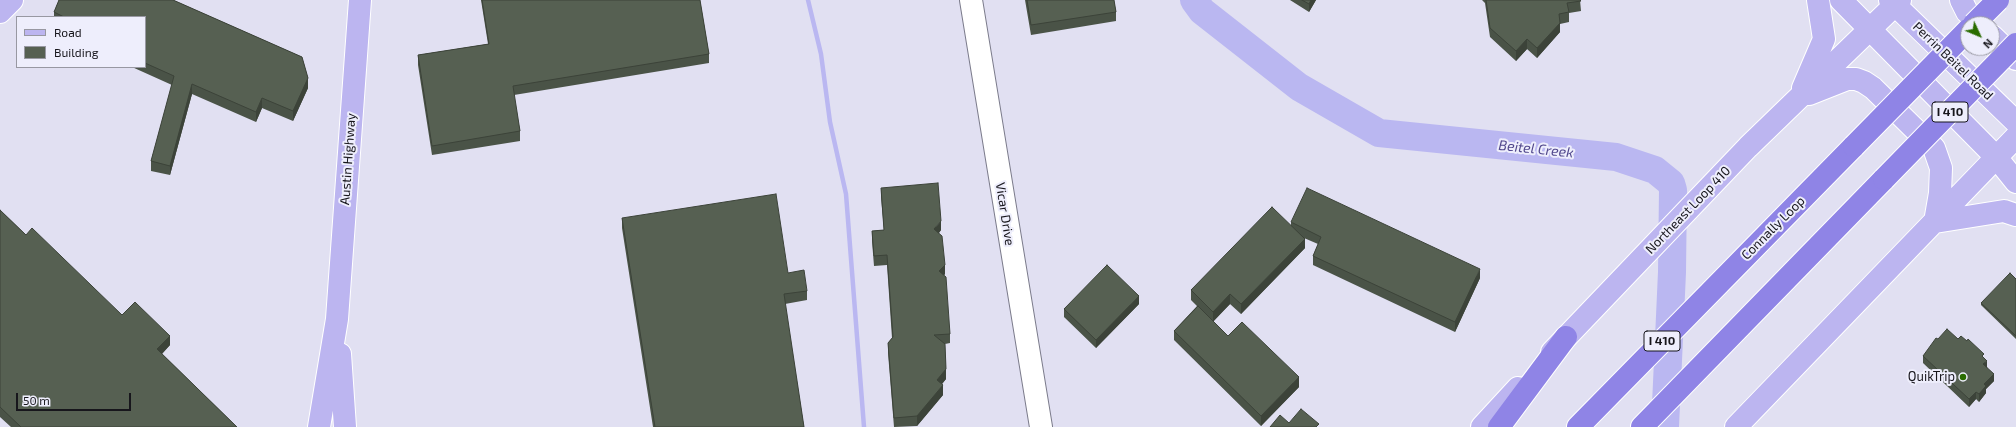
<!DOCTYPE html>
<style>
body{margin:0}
#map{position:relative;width:2016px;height:427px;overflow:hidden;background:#e1e0f2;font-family:"Exo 2",sans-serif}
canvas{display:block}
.legend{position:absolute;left:16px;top:16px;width:130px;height:52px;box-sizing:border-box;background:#eeeefc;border:1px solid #9898a2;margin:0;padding:5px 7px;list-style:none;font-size:12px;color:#17161c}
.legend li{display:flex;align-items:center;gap:8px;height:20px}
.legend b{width:20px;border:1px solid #9898a2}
.north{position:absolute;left:1960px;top:16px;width:40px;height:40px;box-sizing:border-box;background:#eeeefc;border:1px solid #9898a2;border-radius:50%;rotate:134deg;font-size:11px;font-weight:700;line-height:16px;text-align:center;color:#17161c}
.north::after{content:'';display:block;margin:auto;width:14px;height:18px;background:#2a6c00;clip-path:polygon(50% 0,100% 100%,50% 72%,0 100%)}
.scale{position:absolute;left:16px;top:393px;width:115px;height:18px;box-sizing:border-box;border:2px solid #17161c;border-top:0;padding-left:5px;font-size:12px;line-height:14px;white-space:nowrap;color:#17161c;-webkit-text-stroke:3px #eeeefc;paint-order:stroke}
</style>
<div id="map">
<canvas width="2016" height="427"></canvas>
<ul class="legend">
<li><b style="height:5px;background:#bcb5f0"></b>Road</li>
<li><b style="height:11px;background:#566052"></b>Building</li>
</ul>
<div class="north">N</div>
<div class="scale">50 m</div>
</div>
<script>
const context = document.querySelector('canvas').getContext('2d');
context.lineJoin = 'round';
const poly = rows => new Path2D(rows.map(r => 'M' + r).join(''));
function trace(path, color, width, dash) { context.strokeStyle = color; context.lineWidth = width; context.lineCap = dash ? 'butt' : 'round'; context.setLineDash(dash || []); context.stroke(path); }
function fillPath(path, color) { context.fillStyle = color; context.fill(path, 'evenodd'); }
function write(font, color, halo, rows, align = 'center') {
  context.font = font + ' "Exo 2",sans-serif'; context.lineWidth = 4; context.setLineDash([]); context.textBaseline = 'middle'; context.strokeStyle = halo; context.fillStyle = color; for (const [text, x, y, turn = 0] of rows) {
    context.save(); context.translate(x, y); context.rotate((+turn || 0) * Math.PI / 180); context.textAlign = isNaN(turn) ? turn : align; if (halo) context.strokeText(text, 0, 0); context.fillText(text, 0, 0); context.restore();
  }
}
trace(poly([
 [808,0,821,54,830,122,846,194,864,427]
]), '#bab7f1', 4.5);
trace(poly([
 [1194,0,1202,11,1299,87,1379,133,1616,157,1655,170,1671,183,1673,190,1672,272,1665,427]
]), '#bab7f1', 28);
const minor = poly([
 [971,0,1041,427]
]);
const major = poly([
 [1841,0,1996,157,2016,182],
 [1890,0,2016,122],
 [1961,0,1967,12,1980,24],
 [0,12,12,0],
 [1992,36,2016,59],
 [1803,88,1824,39,1818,0],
 [1809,94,1847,79,1856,79,1864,82,1873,88,1934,148,1941,168,1940,193,1935,222],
 [1935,222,2004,211,2016,215],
 [1552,352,1748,147,1900,0],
 [340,354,345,427],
 [319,427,337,319,360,0],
 [1482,427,1518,388],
 [1736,427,2016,137]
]);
const highway = poly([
 [1499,427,1566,337],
 [1578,427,1854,146],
 [1642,427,1884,179]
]);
trace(minor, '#7b7b8b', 24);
trace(major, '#fff', 24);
trace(highway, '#fff', 24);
trace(minor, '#fff', 22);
trace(major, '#bcb5f0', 22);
trace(highway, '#8f84e6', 22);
const highwayBridge = poly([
 [1974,24,1998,0],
 [1854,146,1968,30],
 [1884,179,2016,44]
]);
trace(highwayBridge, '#fff', 24, []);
trace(highwayBridge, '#8f84e6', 22);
fillPath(poly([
 [59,0,173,0,302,57,308,78,308,88,293,121,262,108,256,122,192,94,170,175,151,171,151,161,172,85,132,67,145,67,145,17,54,17,54,12],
 [481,0,700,0,709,54,709,63,514,95,520,131,520,141,432,155,418,65,418,55,488,44],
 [1025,0,1114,0,1116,12,1116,21,1031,35],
 [1290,0,1316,0,1309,12],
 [1482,0,1580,0,1581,11,1569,13,1569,22,1560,24,1560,32,1537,58,1527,49,1516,61,1490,37,1485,3],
 [881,188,941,230,939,233,945,274,944,275,950,334,950,343,945,344,946,379,942,384,943,395,917,426,894,427,888,353,888,343,892,338,887,265,874,266,872,241,872,231,884,230,881,197],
 [0,210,26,235,122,315,170,345,162,354,237,427,11,427,0,417],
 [622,218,788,273,807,291,807,300,785,304,804,427,653,427,622,228],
 [1291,222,1480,278,1455,332,1313,265,1313,256,1318,244,1304,238,1305,248,1241,314,1230,304,1213,321,1228,336,1299,387,1261,426,1174,340,1174,331,1197,306,1191,300,1191,290,1291,225],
 [2016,279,2016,339,1981,305,1981,303],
 [1139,304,1096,348,1064,317,1064,309],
 [1938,339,1958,339,1984,358,1987,367,1994,381,1986,389,1986,393,1979,402,1976,399,1969,407,1923,363,1923,356]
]), '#4a5347');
fillPath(poly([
 [1311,0,1316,0,1309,12,1309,4],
 [1560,23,1560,32,1537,58,1537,48],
 [1527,39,1527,49,1516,61,1516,51],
 [308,78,308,88,293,121,293,111],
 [192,84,192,94,170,175,170,166],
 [262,98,262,108,256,122,256,112],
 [941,221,941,230,934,239,934,229],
 [1305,239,1305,248,1241,314,1241,304],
 [945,265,945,274,939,281,939,271],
 [1480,269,1480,278,1455,332,1455,322],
 [1230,294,1230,304,1213,322,1213,312],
 [1139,296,1139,304,1096,348,1096,340],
 [170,336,170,345,157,359,157,349],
 [1987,361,1987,368,1983,364],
 [946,369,946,379,937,390,937,380],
 [1994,374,1994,381,1986,389,1986,393,1979,402,1979,394,1984,384],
 [1299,377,1299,387,1261,426,1261,416],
 [943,385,943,395,917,426,917,416],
 [1976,392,1976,399,1969,407,1969,399]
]), '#3c4339');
const building = poly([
 [59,0,173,0,302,57,308,78,293,111,262,98,256,112,192,84,170,166,151,161,174,76,145,63,145,17,64,17,54,12,59,0],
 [482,0,700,0,709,54,513,86,520,131,432,146,418,55,489,44,482,0],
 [1027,0,1114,0,1116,12,1031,25,1027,0],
 [1302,0,1311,0,1309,4,1302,0],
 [1486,0,1580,0,1581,1,1567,3,1569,12,1559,14,1560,23,1537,48,1527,39,1516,51,1490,28,1486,0],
 [938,183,941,221,934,229,942,236,945,265,939,271,946,277,950,334,934,335,945,344,946,369,937,380,943,385,917,416,894,418,888,343,893,337,887,255,874,256,872,231,884,230,881,188,938,183],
 [1307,188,1480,269,1455,322,1313,256,1321,237,1291,222,1307,188],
 [776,194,788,273,804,270,807,291,784,294,804,427,655,427,622,218,776,194],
 [1272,207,1305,239,1241,304,1230,294,1213,312,1191,290,1272,207],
 [0,210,26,235,32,228,122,315,135,302,170,336,157,349,237,427,21,427,0,407,0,210],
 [1107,265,1139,296,1096,340,1064,309,1107,265],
 [2010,273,2016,279,2016,336,1981,303,2010,273],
 [1198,306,1228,336,1242,322,1299,377,1261,416,1174,331,1198,306],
 [1947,329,1958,339,1961,336,1967,341,1968,339,1984,354,1982,356,1987,361,1983,364,1994,374,1984,384,1986,386,1979,394,1976,392,1969,399,1923,356,1936,338,1938,339,1947,329],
 [1301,409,1319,424,1316,427,1270,427,1280,415,1289,423,1301,409]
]);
fillPath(building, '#566052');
trace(building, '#3c4339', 1);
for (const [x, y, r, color] of [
 [1963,377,4,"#2a6c00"]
]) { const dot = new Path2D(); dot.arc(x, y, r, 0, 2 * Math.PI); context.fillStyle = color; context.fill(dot); trace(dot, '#eeeefc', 1.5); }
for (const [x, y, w] of [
 [1950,112,36],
 [1662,341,36]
]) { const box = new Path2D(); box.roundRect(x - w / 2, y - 10, w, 20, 3); context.fillStyle = '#eeeefc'; context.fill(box); trace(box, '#17161c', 1); }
write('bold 12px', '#17161c', null, [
 ["I 410",1950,112],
 ["I 410",1662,341]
]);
write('13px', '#17161c', '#eeeefc', [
 ["Perrin Beitel Road",1953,61,44],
 ["Austin Highway",348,159,-86],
 ["Northeast Loop 410",1688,210,-46],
 ["Vicar Drive",1005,214,81],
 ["Connally Loop",1773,228,-45]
]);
write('13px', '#17161c', '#eeeefc', [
 ["QuikTrip",1955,377]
], 'right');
write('italic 14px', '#50478c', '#eeeefc', [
 ["Beitel Creek",1536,149,6]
]);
</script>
